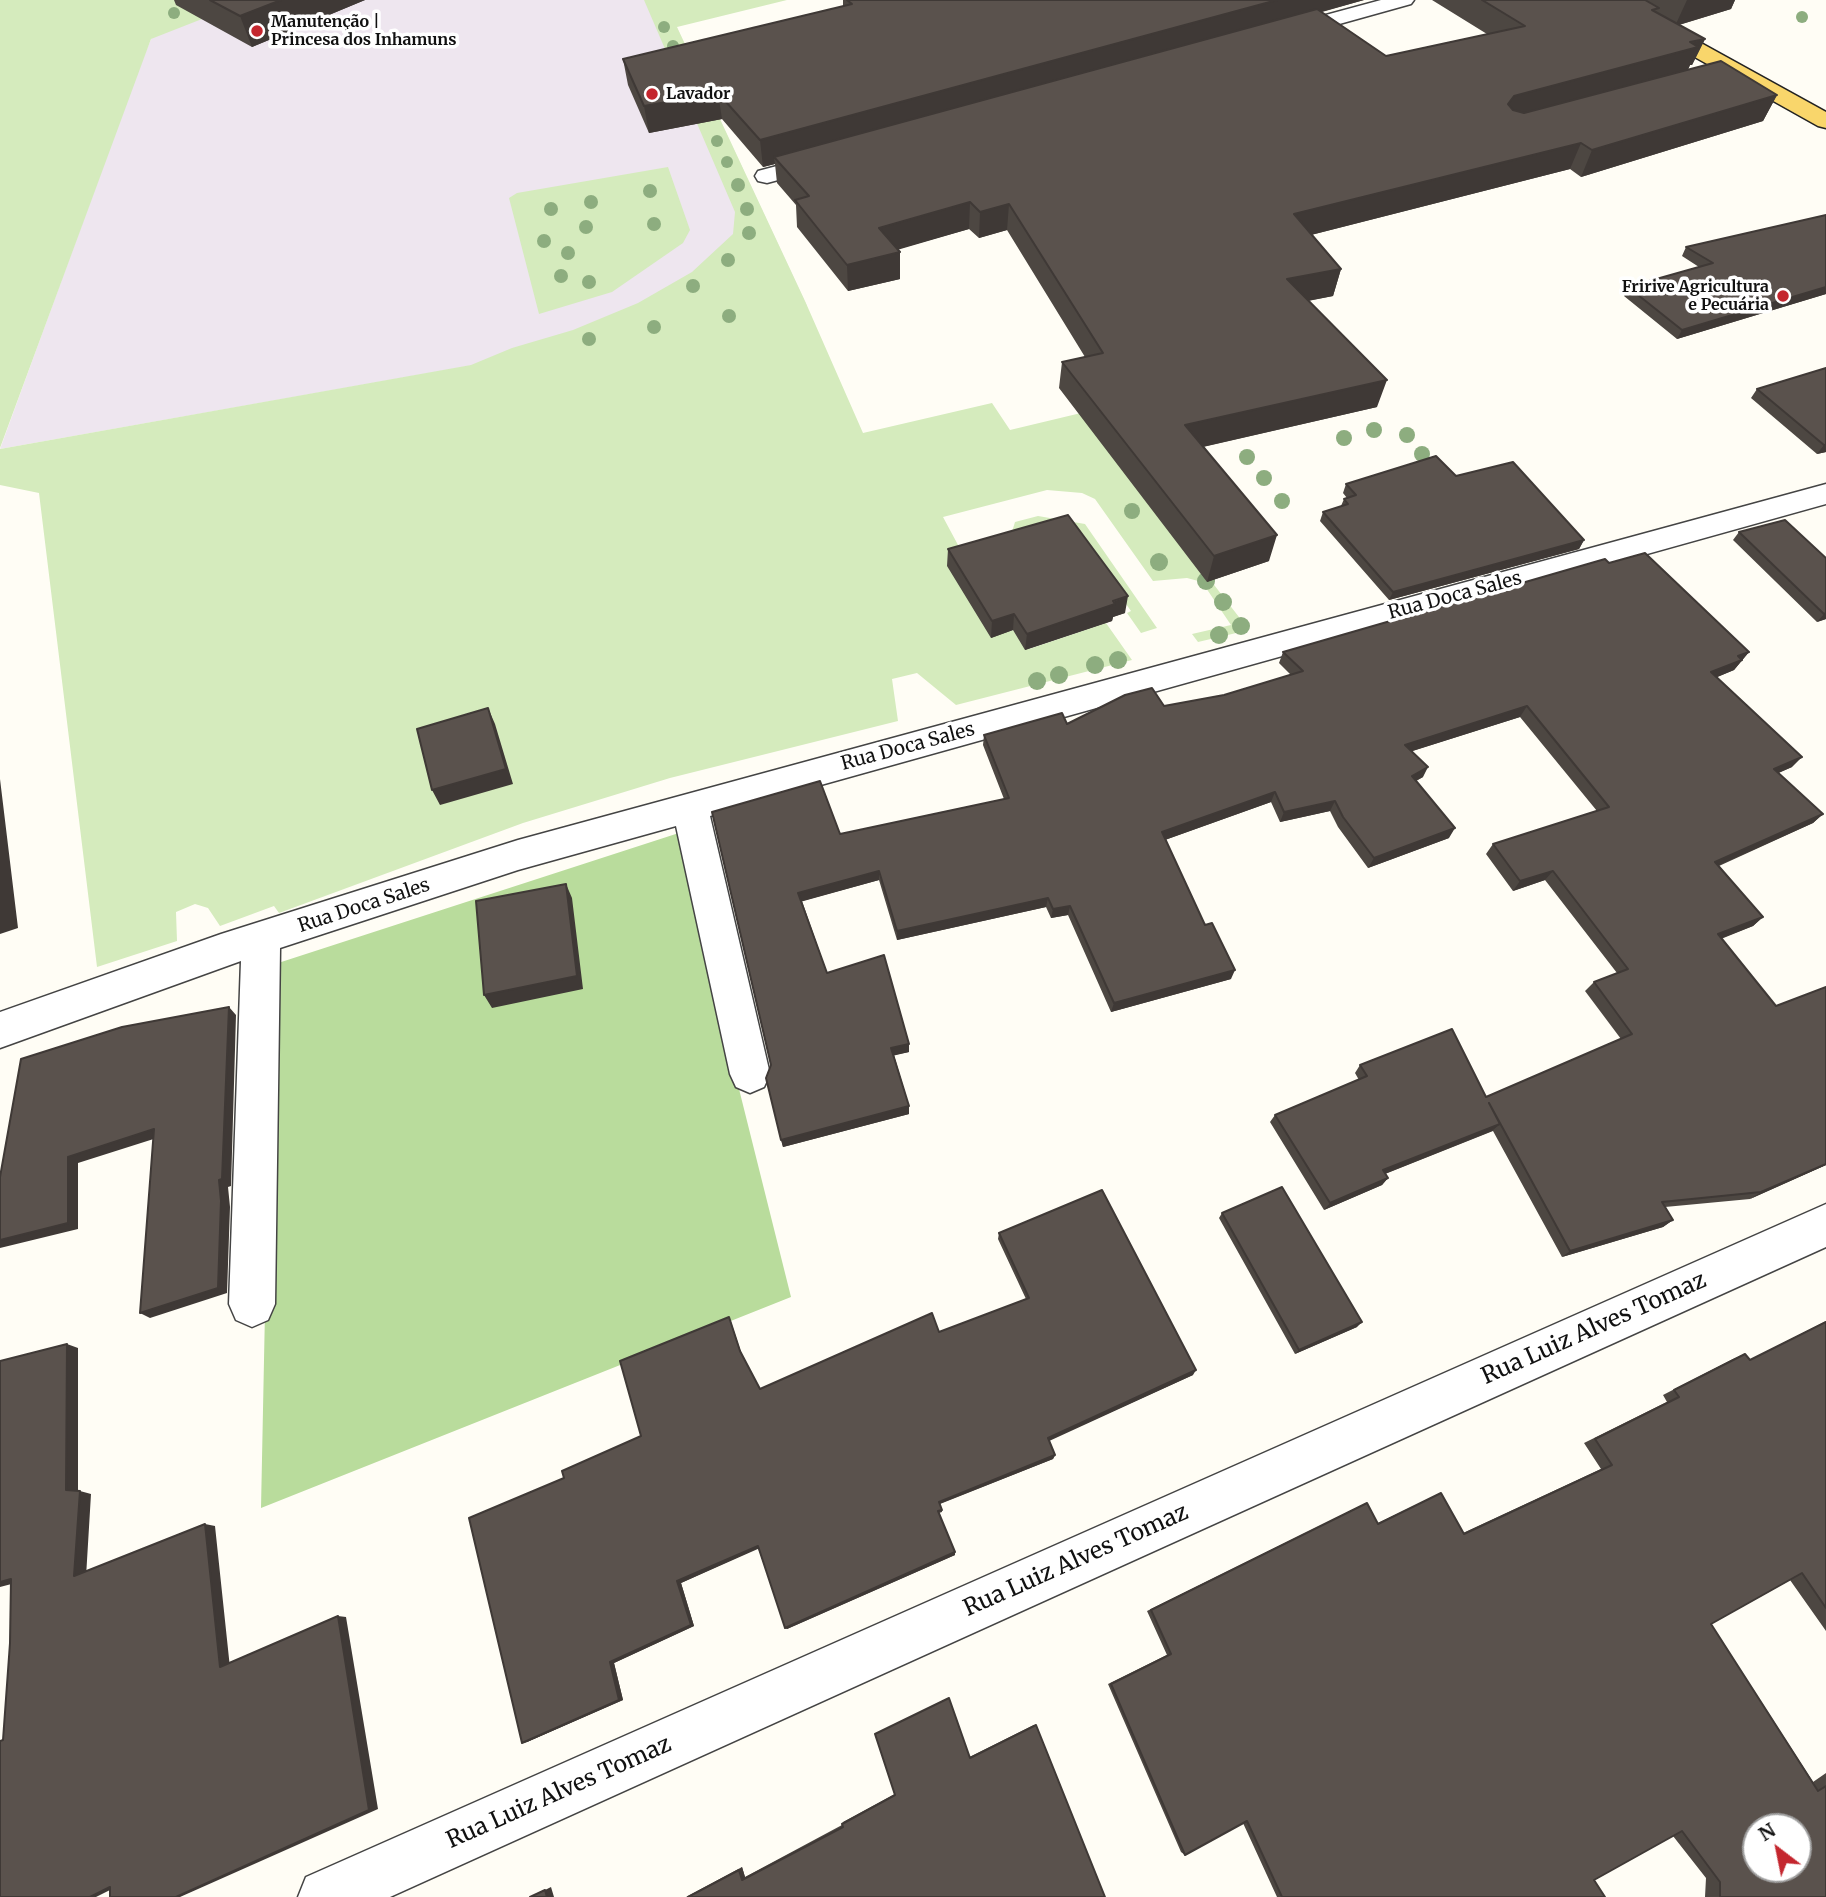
<!DOCTYPE html>
<meta charset="utf-8">
<style>
body{margin:0}
#map{position:relative;width:1826px;height:1897px;overflow:hidden;background:#fffdf5;font-family:Merriweather,serif}
canvas{display:block}
.north{position:absolute;left:1742px;top:1813px;width:70px;height:70px;box-sizing:border-box;background:#fff;border:2px solid #a0a0a0;border-radius:50%;rotate:328deg;font-size:19px;font-weight:700;line-height:28px;text-align:center;color:#111}
.north::after{content:'';display:block;margin:auto;width:24px;height:32px;background:#c4262e;clip-path:polygon(50% 0,100% 100%,50% 72%,0 100%)}
</style>
<div id="map">
<canvas width="1826" height="1897"></canvas>
<div class="north">N</div>
</div>
<script>
const context = document.querySelector('canvas').getContext('2d');
context.lineJoin = 'round';
function fillPath(path, color) { context.fillStyle = color; context.fill(path, 'evenodd'); }
const poly = rows => new Path2D(rows.map(r => 'M' + r).join(''));
function trace(path, color, width, dash) { context.strokeStyle = color; context.lineWidth = width; context.lineCap = dash ? 'butt' : 'round'; context.setLineDash(dash || []); context.stroke(path); }
function write(font, color, halo, rows, align = 'center') {
  context.font = font + ' Merriweather,serif'; context.lineWidth = 7; context.setLineDash([]); context.textBaseline = 'middle'; context.strokeStyle = halo; context.fillStyle = color; for (const [text, x, y, turn = 0] of rows) {
    context.save(); context.translate(x, y); context.rotate((+turn || 0) * Math.PI / 180); context.textAlign = isNaN(turn) ? turn : align; if (halo) context.strokeText(text, 0, 0); context.fillText(text, 0, 0); context.restore();
  }
}
fillPath(poly([
 [167,0,664,0,807,306,0,449,138,71]
]), '#eee6ef');
fillPath(poly([
 [0,0,198,0,202,19,151,39,0,448],
 [644,0,787,0,677,27,805,301,863,433,992,403,1010,430,1081,413,1249,630,1198,642,1192,634,1231,625,1202,582,1187,578,1153,581,1095,499,1082,493,1047,490,943,517,965,558,996,635,1017,629,1029,649,1106,623,1132,660,956,705,917,673,892,679,898,721,670,778,523,823,279,913,274,906,220,926,208,908,195,904,176,912,177,941,97,967,39,493,0,485,0,449,471,365,512,348,573,330,638,303,692,272,733,234,735,212],
 [668,167,690,230,683,243,612,292,539,314,509,198,517,193],
 [1038,516,1085,524,1157,628,1141,633,1127,613,1131,611,1071,526,1011,535,1015,522]
]), '#d5ebbd');
fillPath(poly([
 [685,831,738,1085,791,1297,261,1508,272,965]
]), '#b9dc9c');
const minor = poly([
 [1381,0,1414,0,1411,4,1282,40,1274,39,1271,34,1274,29,1381,0],
 [826,153,834,155,838,160,834,165,767,183,758,181,755,176,758,171,826,153],
 [1826,484,1826,504,710,816,770,1074,764,1087,750,1093,736,1087,730,1074,676,826,518,870,280,948,275,1304,268,1320,252,1327,236,1320,229,1304,241,961,0,1048,0,1012,221,934,518,840,1826,484],
 [1826,1204,1826,1247,390,1897,298,1897,306,1877,1826,1204]
]);
const major = poly([
 [1597,0,1623,0,1826,112,1826,128,1818,126,1600,4,1597,0]
]);
trace(minor, '#444', 3);
trace(major, '#222', 3);
fillPath(minor, '#fff');
fillPath(major, '#f9d66b');
context.fillStyle = '#8dad7f';
for (const [x, y, r] of [
 [174,13,6],
 [1802,17,6],
 [664,27,6],
 [673,46,6],
 [717,141,6],
 [727,162,6],
 [738,185,7],
 [650,191,7],
 [591,202,7],
 [551,209,7],
 [747,209,7],
 [654,224,7],
 [586,227,7],
 [749,233,7],
 [544,241,7],
 [568,253,7],
 [728,260,7],
 [561,276,7],
 [589,282,7],
 [693,286,7],
 [729,316,7],
 [654,327,7],
 [589,339,7],
 [1374,430,8],
 [1407,435,8],
 [1344,438,8],
 [1422,454,8],
 [1247,457,8],
 [1264,478,8],
 [1282,501,8],
 [1132,511,8],
 [1159,562,9],
 [1206,581,9],
 [1223,602,9],
 [1241,626,9],
 [1219,635,9],
 [1118,660,9],
 [1095,665,9],
 [1059,675,9],
 [1037,681,9]
]) { context.beginPath(); context.arc(x, y, r, 0, 2 * Math.PI); context.fill(); }
fillPath(poly([
 [174,0,365,0,252,47,176,5],
 [843,0,1364,0,1322,12,1386,56,1487,34,1432,0,1735,0,1731,9,1679,25,1705,39,1692,65,1690,65,1688,70,1777,95,1763,121,1581,177,1570,169,1311,235,1341,269,1333,296,1308,301,1377,407,1203,447,1269,561,1207,582,1059,388,1062,362,1085,357,1007,230,979,238,969,229,898,249,900,252,900,279,848,291,797,227,796,205,777,183,775,164,763,167,722,119,649,133,628,85,623,59,843,7],
 [1826,215,1826,294,1677,339,1624,296,1628,287,1699,267,1682,256,1686,247],
 [1826,368,1826,452,1817,454,1751,398,1757,389],
 [1456,476,1584,540,1579,549,1389,600,1320,521,1323,512,1341,506,1344,499,1347,498,1343,493,1346,484],
 [1739,532,1826,558,1826,619,1817,622,1733,540],
 [948,549,1125,613,1113,617,1112,621,1025,650,1013,630,991,638,947,566],
 [1609,563,1749,652,1734,670,1717,677,1792,767,1778,773,1823,814,1813,823,1719,866,1763,917,1753,926,1721,939,1826,1165,1750,1199,1665,1207,1673,1220,1663,1227,1562,1257,1493,1131,1385,1174,1388,1178,1382,1185,1324,1210,1270,1122,1275,1115,1359,1080,1355,1073,1360,1065,1486,1097,1621,1039,1585,991,1594,982,1617,973,1545,880,1513,891,1486,854,1493,844,1597,811,1520,717,1412,751,1423,777,1416,781,1449,838,1368,868,1338,827,1330,811,1280,822,1271,802,1165,840,1205,925,1231,979,1111,1012,1068,915,1051,918,1046,907,897,940,879,880,802,901,827,973,909,1052,894,1055,909,1106,909,1114,783,1147,766,1078,771,1066,712,812,840,834,1004,799,983,745,984,735,1067,724,1224,695,1291,675,1279,663,1283,652],
 [1222,1213,1357,1327,1295,1354,1219,1218],
 [999,1233,1193,1375,1049,1440,1055,1455,1053,1459,940,1504,942,1510,942,1512,939,1513,955,1552,955,1555,787,1629,758,1548,681,1583,694,1626,614,1663,623,1700,527,1742,522,1743,564,1478,641,1436,731,1322,742,1355,760,1389,939,1332,1026,1299,998,1239],
 [1826,1321,1826,1631,1790,1580,1711,1624,1813,1782,1826,1773,1826,1897,1705,1897,1706,1878,1673,1836,1594,1880,1605,1897,1277,1897,1243,1823,1185,1855,1181,1852,1108,1684,1167,1655,1147,1611,1360,1506,1378,1523,1441,1493,1463,1533,1601,1469,1584,1443,1667,1402,1663,1395,1733,1359,1745,1354,1750,1360],
 [1034,1725,1036,1725,1105,1897,686,1897,742,1867,745,1877,842,1825,843,1822,895,1794]
]), '#4d4742');
fillPath(poly([
 [281,0,365,0,252,47,240,16],
 [1277,0,1364,0,779,162,774,157,775,164,763,167,760,140],
 [1687,0,1735,0,1731,9,1675,26],
 [1705,39,1692,65,1690,65,1686,73,1498,130,1508,104,1514,96],
 [718,93,722,119,649,133,644,106],
 [1777,95,1763,121,1581,177,1592,150],
 [1581,143,1570,169,1287,241,1294,214],
 [970,202,969,229,880,255,879,228],
 [1009,204,1007,230,979,238,980,212],
 [900,252,900,279,848,291,847,265],
 [1341,269,1333,296,1280,306,1287,279],
 [1826,287,1826,294,1677,339,1682,330],
 [1387,380,1377,407,1180,452,1185,425],
 [1824,445,1826,445,1826,452,1817,454],
 [1277,535,1269,561,1207,582,1214,556],
 [1584,540,1579,549,1389,600,1393,592],
 [1128,596,1125,613,1113,617,1112,621,1025,650,1027,634],
 [1826,613,1826,619,1817,622,1824,614],
 [1014,614,1013,630,991,638,992,621],
 [1749,652,1734,670,1703,683,1711,672,1738,656],
 [1527,706,1520,717,1400,755,1405,745],
 [488,708,495,724,513,784,440,805,432,790],
 [1802,757,1792,767,1765,779,1774,769],
 [1428,767,1423,777,1406,786,1412,776],
 [0,779,18,928,0,934],
 [1275,792,1271,802,1159,842,1162,832],
 [1335,801,1330,811,1280,822,1284,812],
 [1823,814,1813,823,1706,871,1715,862],
 [1455,828,1449,838,1368,868,1374,858],
 [879,871,879,880,800,902,798,893],
 [1553,871,1545,880,1513,891,1520,881],
 [566,884,572,898,583,989,492,1008,484,995],
 [1048,898,1046,907,897,940,897,931],
 [1070,906,1068,915,1051,918,1053,909],
 [1763,917,1753,926,1709,943,1718,934],
 [1235,970,1231,979,1111,1012,1114,1003],
 [229,1007,236,1015,231,1186,228,1187,230,1207,227,1293,150,1318,140,1313,219,1180],
 [909,1044,909,1052,892,1056,891,1048],
 [909,1106,909,1114,783,1147,781,1140],
 [1500,1124,1492,1131,1377,1177,1383,1170],
 [154,1129,163,1136,78,1163,78,1229,0,1248,0,1240,68,1157],
 [1826,1164,1826,1165,1750,1199,1761,1192],
 [1388,1178,1382,1185,1324,1210,1330,1203],
 [1673,1220,1663,1227,1562,1257,1570,1251],
 [1362,1322,1357,1327,1295,1354,1299,1350],
 [67,1344,78,1348,78,1493,66,1490],
 [1196,1370,1193,1375,1047,1442,1048,1438],
 [1055,1455,1053,1459,939,1504,939,1502],
 [80,1491,91,1494,86,1577,74,1576],
 [205,1524,215,1526,230,1668,220,1667],
 [758,1546,760,1548,681,1583,694,1626,614,1663,623,1700,527,1742,522,1743,677,1581],
 [955,1552,955,1555,787,1629,785,1628],
 [11,1579,23,1581,0,1587,0,1582],
 [338,1616,346,1617,378,1809,180,1897,176,1897],
 [742,1867,745,1877,742,1880,739,1870],
 [122,1884,96,1897,90,1897,110,1887],
 [551,1887,554,1897,547,1897,545,1890]
]), '#3f3936');
const building = poly([
 [210,0,281,0,240,16,210,0],
 [847,0,1277,0,760,140,718,93,644,106,623,59,852,4,847,0],
 [1482,0,1645,0,1659,8,1652,10,1705,39,1690,42,1698,47,1514,96,1508,104,1513,110,1524,113,1721,61,1777,95,1592,150,1581,143,1294,214,1341,269,1287,279,1387,380,1185,425,1277,535,1214,556,1062,362,1103,353,1009,204,980,212,970,202,879,228,900,252,847,265,795,200,809,196,774,157,1317,9,1386,56,1525,26,1482,0],
 [1826,215,1826,287,1682,330,1628,287,1713,263,1686,247,1826,215],
 [1826,368,1826,445,1824,445,1757,389,1826,368],
 [1436,456,1456,476,1513,462,1584,540,1393,592,1323,512,1348,504,1344,499,1356,495,1346,484,1436,456],
 [1068,515,1128,596,1113,601,1115,604,1027,634,1014,614,992,621,948,549,1068,515],
 [1785,520,1826,558,1826,613,1824,614,1739,532,1785,520],
 [1645,553,1749,652,1738,656,1742,660,1711,672,1802,757,1774,769,1823,814,1715,862,1763,917,1718,934,1776,1006,1826,987,1826,1164,1761,1192,1662,1202,1673,1220,1570,1251,1489,1103,1500,1124,1383,1170,1388,1178,1330,1203,1275,1115,1367,1076,1360,1065,1452,1029,1486,1097,1632,1034,1594,982,1628,969,1553,871,1520,881,1493,844,1609,807,1527,706,1405,745,1428,767,1412,776,1455,828,1374,858,1343,817,1335,801,1284,812,1275,792,1162,832,1205,925,1212,923,1235,970,1114,1003,1070,906,1053,909,1048,898,897,931,879,871,798,893,827,973,884,955,909,1044,891,1048,909,1106,781,1140,766,1078,771,1065,712,812,820,781,840,834,1009,798,984,735,1062,713,1067,724,1125,695,1152,688,1164,706,1224,695,1303,671,1283,652,1605,559,1609,563,1645,553],
 [488,708,506,769,432,790,417,729,488,708],
 [566,884,577,976,484,995,476,901,566,884],
 [229,1007,222,1179,219,1180,221,1201,218,1288,140,1313,154,1129,68,1157,68,1223,0,1240,0,1177,21,1059,122,1027,229,1007],
 [1282,1187,1362,1322,1299,1350,1222,1213,1282,1187],
 [1102,1190,1196,1370,1048,1438,1055,1455,939,1502,942,1510,938,1511,955,1552,785,1628,758,1546,677,1581,691,1625,610,1662,619,1700,522,1743,469,1518,564,1478,562,1471,641,1436,620,1361,729,1317,740,1351,760,1389,932,1313,939,1332,1029,1298,999,1233,1102,1190],
 [1826,1322,1826,1608,1802,1573,1711,1624,1818,1791,1826,1786,1826,1897,1720,1897,1720,1882,1682,1831,1594,1880,1605,1897,1282,1897,1247,1821,1185,1855,1111,1684,1171,1654,1151,1610,1367,1503,1378,1524,1441,1493,1464,1534,1612,1465,1595,1439,1679,1397,1674,1390,1745,1354,1750,1360,1826,1322],
 [1756,1827,1798,1827,1798,1869,1756,1869,1756,1827],
 [67,1344,66,1490,80,1491,74,1576,205,1524,220,1667,338,1616,369,1810,176,1897,110,1897,110,1887,90,1897,0,1897,0,1741,3,1740,10,1643,11,1579,0,1582,0,1361,67,1344],
 [949,1698,970,1758,1036,1725,1105,1897,688,1897,739,1870,742,1880,843,1827,842,1824,895,1795,875,1734,949,1698],
 [545,1890,547,1897,530,1897,545,1890]
]);
fillPath(building, '#5a524d');
trace(building, '#3f3936', 2);
for (const [x, y, r, color] of [
 [257,31,7,"#c4262e"],
 [652,94,7,"#c4262e"],
 [1783,296,7,"#c4262e"]
]) { const dot = new Path2D(); dot.arc(x, y, r, 0, 2 * Math.PI); context.fillStyle = color; context.fill(dot); trace(dot, '#fff', 2.5); }
write('bold 16px', '#111', '#fff', [
 ["Manutenção |",271,22],
 ["Princesa dos Inhamuns",271,40],
 ["Lavador",666,94],
 ["Fririve Agricultura",1769,287,"right"],
 ["e Pecuária",1769,305,"right"]
], 'left');
write('19px', '#111', '#fff', [
 ["Rua Doca Sales",1455,596,-15],
 ["Rua Doca Sales",908,747,-15],
 ["Rua Doca Sales",364,906,-18]
]);
write('23px', '#111', '#fff', [
 ["Rua Luiz Alves Tomaz",1594,1329,-24],
 ["Rua Luiz Alves Tomaz",1076,1561,-24],
 ["Rua Luiz Alves Tomaz",559,1793,-24]
]);
</script>
